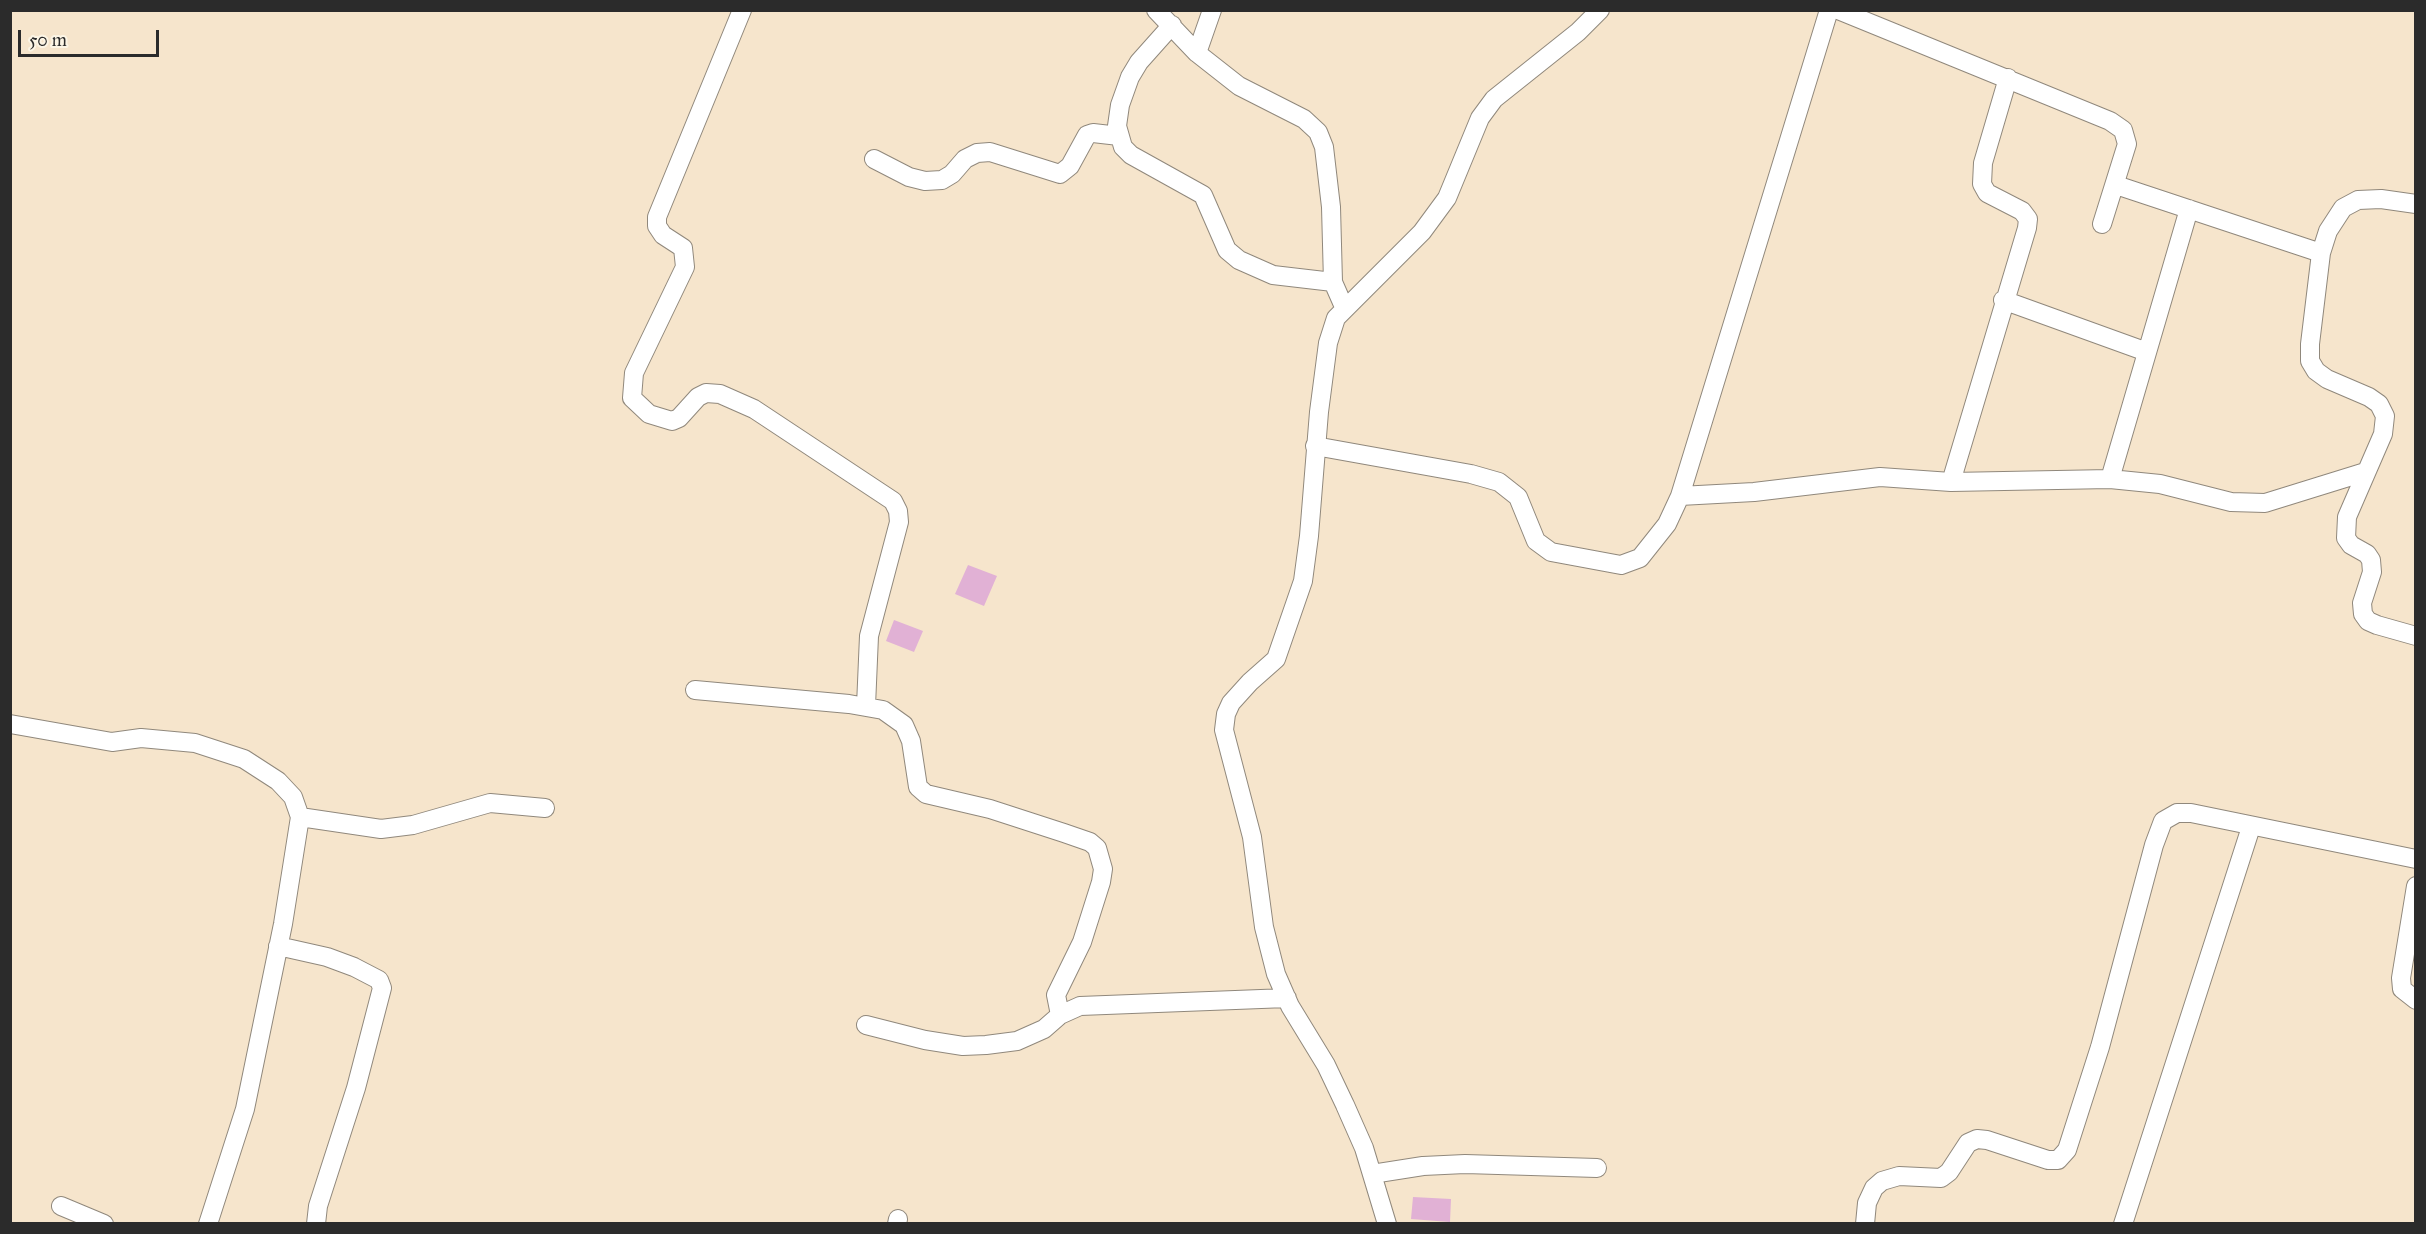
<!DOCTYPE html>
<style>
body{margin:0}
#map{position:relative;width:2426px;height:1234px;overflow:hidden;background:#f6e5cc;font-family:"IM FELL Great Primer",serif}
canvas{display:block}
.frame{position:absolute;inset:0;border:12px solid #2b2b2b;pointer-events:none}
.scale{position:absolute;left:18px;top:30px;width:141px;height:27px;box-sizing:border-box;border:3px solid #2b2b2b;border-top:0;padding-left:8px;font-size:18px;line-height:21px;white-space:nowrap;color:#2b2b2b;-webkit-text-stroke:4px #fcf5e5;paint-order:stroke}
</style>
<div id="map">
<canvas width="2426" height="1234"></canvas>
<div class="frame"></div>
<div class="scale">50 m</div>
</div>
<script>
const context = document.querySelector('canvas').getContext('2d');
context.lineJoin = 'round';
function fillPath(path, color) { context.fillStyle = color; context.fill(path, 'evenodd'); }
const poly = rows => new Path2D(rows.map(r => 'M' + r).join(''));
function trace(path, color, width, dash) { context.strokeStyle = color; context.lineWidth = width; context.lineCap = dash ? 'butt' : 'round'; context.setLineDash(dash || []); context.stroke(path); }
fillPath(poly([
 [968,565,997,576,984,606,955,594],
 [894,620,923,631,914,652,886,641],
 [1413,1197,1451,1199,1450,1222,1411,1219]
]), '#e1b1d5');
const minor = poly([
 [742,10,657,217,657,226,663,235,683,248,685,267,634,373,632,398,649,414,672,421,679,418,698,397,706,393,720,394,754,409,893,501,898,511,899,522,869,636,866,706],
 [1156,10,1197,53,1239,86,1304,119,1318,132,1324,147,1331,207,1333,282,1344,307],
 [1838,10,2110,121,2123,130,2127,144,2102,224],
 [1172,25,1139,62,1130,77,1120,105,1117,126,1123,147,1131,155,1203,195,1227,250,1239,260,1273,275,1333,282],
 [1197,53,1212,10],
 [874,159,909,177,925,181,942,180,952,174,965,159,977,153,990,152,1060,174,1070,166,1087,135,1093,133,1119,136],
 [2116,185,2321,253],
 [2416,204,2381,199,2358,200,2343,208,2328,231,2321,253,2310,344,2310,361,2316,371,2327,379,2369,397,2379,404,2385,416,2383,434,2347,517,2346,538,2351,545,2367,554,2371,560,2372,572,2362,603,2363,614,2368,621,2377,625,2416,636],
 [2003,300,2147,352],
 [1315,446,1471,474,1499,482,1518,497,1536,541,1551,552,1621,565,1640,558,1667,524,1680,496,1829,10],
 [2110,479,2189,209],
 [1951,482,2027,228,2028,219,2022,211,1987,193,1982,184,1983,163,2008,78],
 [1680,496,1754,492,1880,477,1951,482,2110,479,2160,484,2231,502,2265,503,2365,472],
 [695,690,849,704,883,710,904,725,911,741,918,787,926,794,990,809,1064,833,1090,842,1097,848,1103,869,1101,882,1082,942,1056,995,1060,1015],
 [10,724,112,742,141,738,195,743,244,759,278,781,293,797,300,817,283,924,245,1109,208,1224],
 [300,817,381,829,413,825,490,803,545,808],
 [2416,886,2401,978,2402,989,2416,1000],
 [278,946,327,957,354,967,379,980,382,988,356,1088,318,1206,316,1224],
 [866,1025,925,1040,963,1046,986,1045,1017,1041,1044,1029,1060,1015,1080,1006,1287,998],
 [1372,1174,1423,1166,1465,1164,1597,1168],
 [61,1206,104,1224],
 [897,1224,898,1219],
 [1387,1224,1364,1148,1345,1105,1326,1065,1290,1006,1276,974,1264,927,1252,837,1224,730,1226,714,1231,703,1250,682,1276,659,1303,581,1309,536,1319,412,1328,343,1336,318,1422,232,1447,198,1480,118,1494,99,1578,32,1600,10],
 [1865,1224,1867,1203,1874,1188,1882,1181,1899,1176,1941,1178,1949,1172,1968,1143,1977,1139,1987,1140,2048,1160,2058,1160,2067,1150,2100,1047,2154,845,2163,821,2177,813,2191,813,2416,859],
 [2123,1224,2251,827]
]);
trace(minor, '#90887c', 20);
trace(minor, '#fff', 18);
</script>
